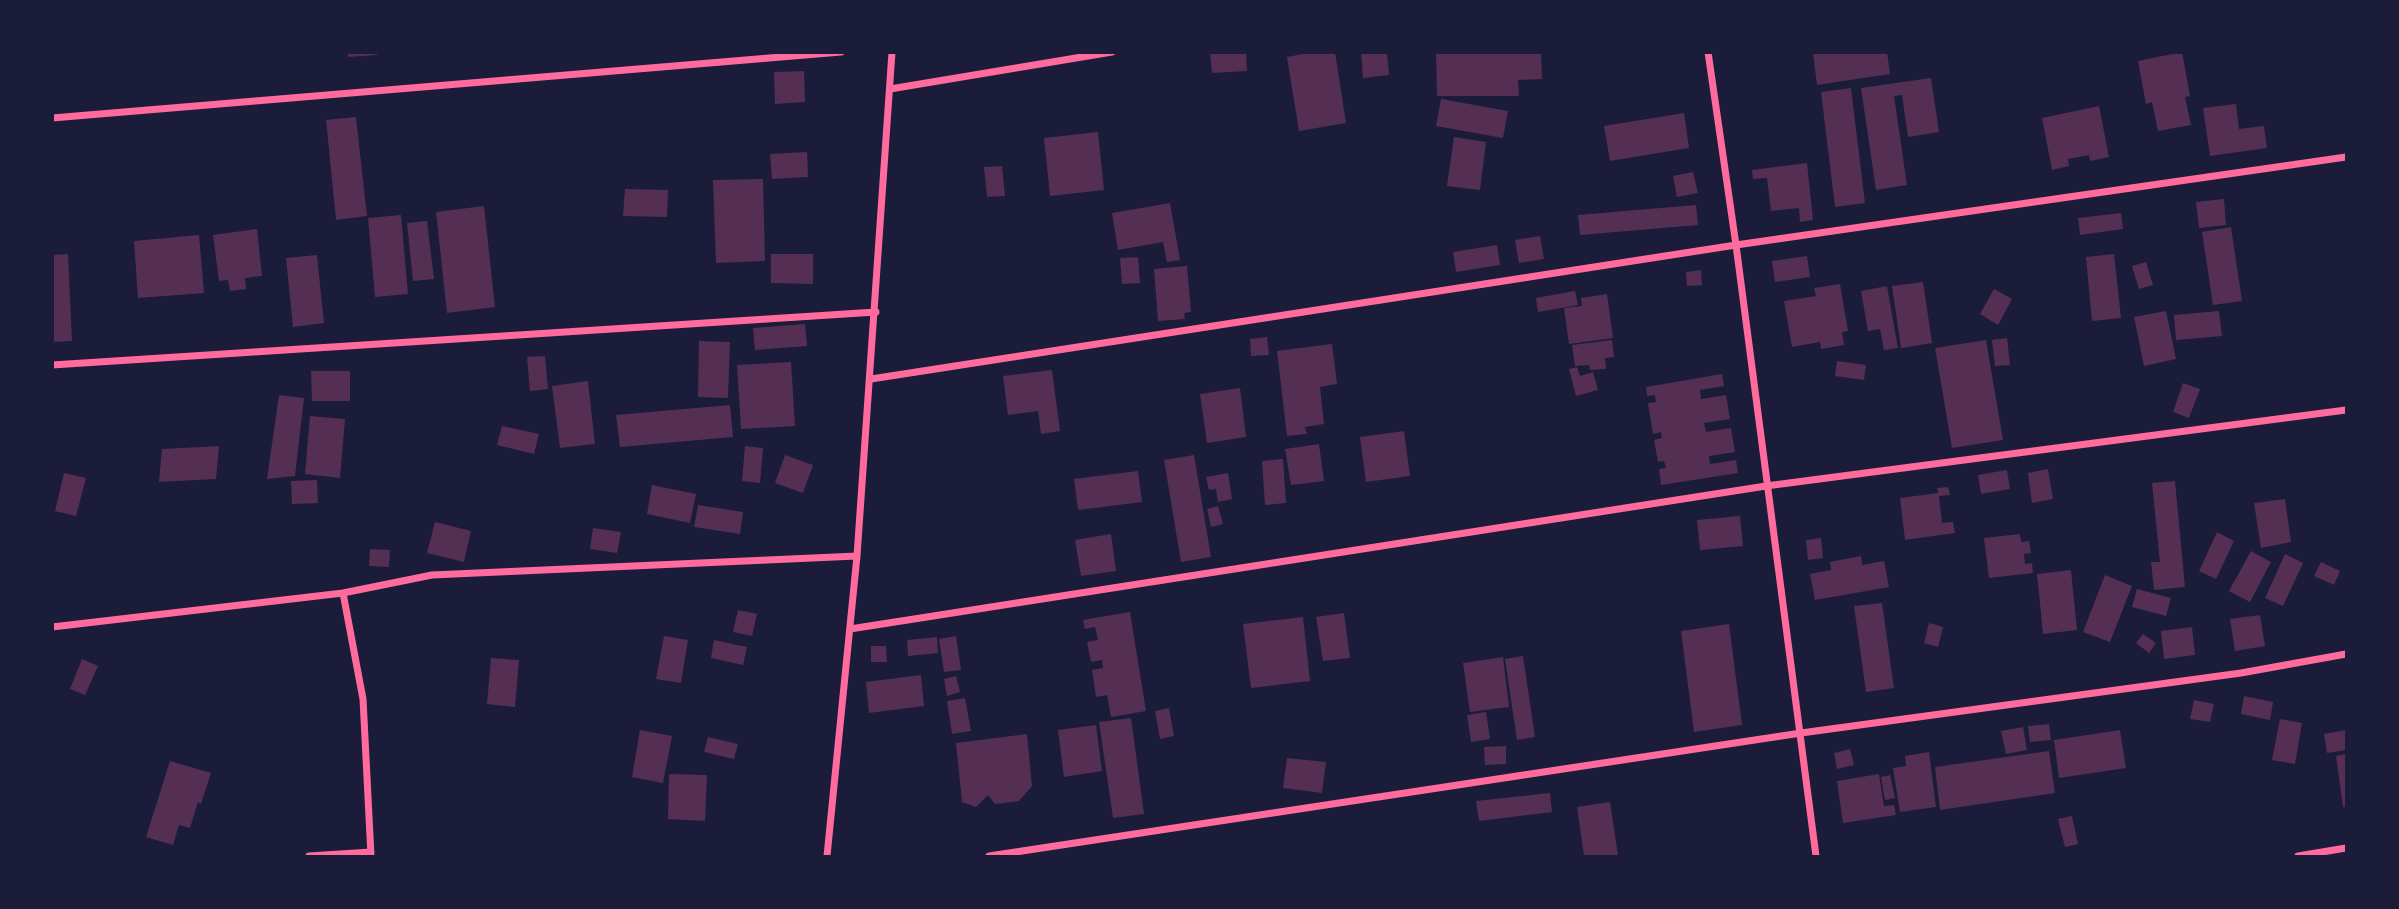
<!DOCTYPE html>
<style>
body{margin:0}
#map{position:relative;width:2399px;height:909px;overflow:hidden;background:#1b1b3a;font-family:"Crimson Pro",serif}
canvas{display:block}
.frame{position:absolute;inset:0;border:54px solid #1b1b3a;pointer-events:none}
</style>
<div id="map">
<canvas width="2399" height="909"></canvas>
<div class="frame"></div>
</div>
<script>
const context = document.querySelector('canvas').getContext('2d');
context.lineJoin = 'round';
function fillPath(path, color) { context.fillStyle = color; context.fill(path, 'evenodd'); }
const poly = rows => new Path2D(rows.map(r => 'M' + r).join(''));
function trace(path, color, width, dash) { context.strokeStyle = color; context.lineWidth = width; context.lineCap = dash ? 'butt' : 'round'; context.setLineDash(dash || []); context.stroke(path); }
fillPath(poly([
 [348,52,377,52,377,55,348,57],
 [1246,52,1247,71,1212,73,1210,53],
 [1313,52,1335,52,1346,123,1299,131,1287,57],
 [1361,52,1387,52,1389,75,1363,78],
 [1436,52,1541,52,1542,79,1518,80,1519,96,1437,96],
 [1887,52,1890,74,1817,85,1813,53],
 [2182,52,2190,96,2185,97,2191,125,2158,131,2152,102,2146,104,2138,61],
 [804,71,805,102,775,104,774,72],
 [1931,78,1939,132,1908,137,1902,95,1894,96,1907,185,1876,190,1861,88],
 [1851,88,1865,203,1835,207,1821,92],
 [1441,99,1508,111,1503,138,1436,126],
 [2236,104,2239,129,2264,126,2267,148,2210,156,2203,108],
 [2099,106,2109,157,2090,161,2089,155,2068,159,2069,166,2052,170,2042,118],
 [1684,113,1689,148,1610,161,1604,126],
 [356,117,367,216,336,220,326,120],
 [1098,132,1104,190,1050,196,1044,138],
 [1454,137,1486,142,1480,190,1447,186],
 [807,152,808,177,772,179,770,154],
 [1807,163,1813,220,1800,222,1799,208,1771,211,1767,178,1753,179,1752,170],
 [1002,166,1005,196,987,197,984,167],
 [1693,172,1698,193,1677,197,1673,176],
 [763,179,765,261,716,263,713,180],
 [625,189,668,190,667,217,623,216],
 [2224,199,2226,225,2199,228,2196,202],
 [1170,203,1180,260,1167,262,1163,242,1118,250,1112,213],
 [1696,205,1698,225,1580,235,1578,215],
 [484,206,495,307,447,313,436,212],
 [2121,213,2123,229,2080,235,2078,218],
 [401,215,408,294,375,297,368,218],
 [427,221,434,279,413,281,407,223],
 [2231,227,2242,301,2213,305,2202,232],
 [257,229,262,276,245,278,246,289,230,291,228,280,219,281,213,235],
 [199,235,204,293,138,298,134,241],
 [1540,236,1544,259,1519,263,1515,240],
 [1497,245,1500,265,1456,272,1453,252],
 [68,254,72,341,52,342,52,255],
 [771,254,813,254,813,284,771,283],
 [2114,254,2121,318,2092,321,2086,257],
 [317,255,324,323,293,327,286,258],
 [1807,256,1810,277,1775,282,1772,261],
 [1138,257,1140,283,1122,284,1120,258],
 [2146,262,2153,285,2139,289,2132,266],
 [1187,266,1191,312,1184,313,1185,319,1158,321,1154,269],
 [1701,270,1702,285,1687,286,1686,272],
 [1923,282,1932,343,1901,348,1892,286],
 [1840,284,1848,331,1842,332,1844,345,1821,349,1820,342,1792,347,1784,301,1816,296,1814,288],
 [1887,286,1898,348,1884,350,1880,329,1868,331,1861,291],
 [1994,289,2012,299,1998,325,1980,314],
 [1575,291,1578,305,1538,312,1536,298],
 [1607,294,1613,338,1569,344,1564,308,1582,306,1581,298],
 [2166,311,2176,359,2144,366,2134,317],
 [2219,311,2222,336,2176,340,2174,315],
 [805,324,807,346,755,350,753,328],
 [1267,337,1269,355,1251,356,1250,339],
 [2007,338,2010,365,1995,366,1992,340],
 [1612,340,1614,357,1605,358,1606,369,1590,370,1589,365,1575,366,1572,345],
 [1986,340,2003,440,1952,448,1935,348],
 [699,341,730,342,728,398,698,397],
 [1332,344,1337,384,1320,387,1324,424,1305,427,1307,434,1287,436,1277,351],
 [545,356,548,389,530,391,527,357],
 [1837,361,1866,365,1864,380,1835,376],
 [791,362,795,426,741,429,737,365],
 [1577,367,1580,376,1593,372,1598,390,1576,396,1569,369],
 [1052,370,1060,431,1041,434,1038,411,1008,415,1003,376],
 [311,371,350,371,350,401,312,401],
 [1722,374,1724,386,1700,390,1701,399,1726,395,1730,419,1704,423,1706,432,1731,428,1735,452,1709,456,1710,464,1736,460,1738,473,1661,485,1659,469,1666,468,1664,461,1658,462,1654,440,1662,438,1661,432,1653,434,1648,403,1656,402,1655,395,1647,396,1646,387],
 [588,381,595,444,560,448,552,386],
 [2183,383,2200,389,2189,418,2173,412],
 [1240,388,1246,437,1207,443,1200,394],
 [279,395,304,398,295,476,267,479],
 [730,405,733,437,620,447,616,415],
 [310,416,345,419,340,478,305,474],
 [502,426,539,434,534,454,497,445],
 [1404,431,1410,476,1366,482,1360,437],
 [1319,444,1324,481,1291,485,1285,449],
 [219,446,216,479,159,482,162,449],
 [745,446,763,448,760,483,742,481],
 [785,455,813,465,803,493,775,483],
 [1194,455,1211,557,1181,562,1164,460],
 [1283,459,1286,503,1265,505,1262,461],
 [2048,469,2053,499,2032,503,2028,473],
 [2007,470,2010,489,1981,494,1978,475],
 [1138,471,1142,502,1078,510,1074,479],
 [64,473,86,478,76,516,55,511],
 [1228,473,1232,499,1218,502,1216,489,1209,490,1206,477],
 [317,480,318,503,292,504,291,481],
 [2175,481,2185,587,2154,590,2151,562,2160,562,2152,483],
 [652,485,696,494,690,523,647,514],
 [1948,487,1950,495,1939,496,1942,523,1953,522,1955,533,1905,540,1900,498,1938,493,1937,488],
 [2285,499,2291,542,2261,548,2254,503],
 [698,505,743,512,740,534,694,527],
 [1218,506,1223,524,1211,527,1207,509],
 [1740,516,1743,546,1700,550,1697,520],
 [435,522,471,531,464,562,427,553],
 [593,528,621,532,617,553,590,549],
 [2217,532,2234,541,2216,579,2199,571],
 [1111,534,1116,571,1081,576,1075,540],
 [2020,534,2021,542,2029,541,2031,553,2024,554,2025,564,2032,563,2033,573,1989,578,1984,538],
 [1821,538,1823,558,1808,560,1806,540],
 [370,549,390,550,389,567,369,566],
 [2251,551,2271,562,2250,602,2229,591],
 [2285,554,2303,563,2283,606,2265,598],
 [1861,556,1862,565,1884,561,1889,587,1815,600,1810,574,1831,570,1830,562],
 [2321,562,2340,571,2334,585,2314,576],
 [2071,570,2077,630,2043,634,2037,574],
 [2105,575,2132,586,2110,642,2083,632],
 [2137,589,2171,598,2166,616,2132,607],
 [1882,603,1894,688,1866,692,1854,606],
 [738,610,757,614,752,636,733,632],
 [1130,612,1146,711,1111,717,1107,695,1096,697,1092,670,1103,668,1102,660,1091,662,1087,642,1098,640,1095,627,1085,629,1083,620],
 [1344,613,1350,658,1323,661,1316,617],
 [2260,615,2265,646,2235,651,2230,619],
 [1303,617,1310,681,1251,688,1243,624],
 [1929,623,1943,627,1938,647,1924,643],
 [1729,624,1742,725,1694,732,1681,631],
 [2192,627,2195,655,2164,659,2161,631],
 [2143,634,2156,643,2149,653,2136,643],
 [664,636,688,640,681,683,656,679],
 [956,636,961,670,944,672,939,639],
 [937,637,938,653,908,656,907,640],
 [714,640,747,647,743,665,711,658],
 [871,646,886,646,887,662,871,662],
 [1523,656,1535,737,1517,740,1505,659],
 [1503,657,1509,707,1470,712,1463,663],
 [491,658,519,660,515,707,487,704],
 [82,659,98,666,85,695,70,689],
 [921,675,924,706,869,713,866,682],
 [956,676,960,692,947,696,944,679],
 [2244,696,2273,702,2270,720,2241,714],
 [965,698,971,731,952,734,947,701],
 [2194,700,2214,704,2210,722,2190,719],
 [1169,708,1174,736,1160,739,1155,711],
 [1486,712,1490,739,1471,742,1467,715],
 [1131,718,1144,814,1113,818,1099,722],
 [2280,719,2302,723,2295,764,2272,760],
 [2049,724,2051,740,2030,742,2028,726],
 [1096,725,1102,771,1064,777,1058,730],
 [2023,727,2027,750,2006,754,2001,731],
 [640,730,672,736,663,783,632,777],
 [2120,730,2126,768,2059,778,2054,740],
 [2346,730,2346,750,2327,753,2324,734],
 [1027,734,1032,786,1019,801,995,804,988,795,976,807,962,802,956,743],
 [708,737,738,744,734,759,704,752],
 [1506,746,1506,764,1485,765,1484,747],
 [1850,749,1854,765,1837,769,1834,753],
 [2049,751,2055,793,1940,810,1935,767],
 [1929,752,1936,807,1900,812,1893,768,1906,766,1905,756],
 [2346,754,2346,807,2343,807,2336,756],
 [1287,758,1326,762,1322,793,1283,788],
 [170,761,211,773,201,804,198,802,190,828,179,825,173,845,146,837],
 [669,774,707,775,705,821,668,819],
 [1879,774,1884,806,1894,805,1896,815,1843,823,1837,781],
 [1890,775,1895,798,1885,800,1881,777],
 [1550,793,1552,812,1479,821,1476,801],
 [1610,802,1618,855,1584,856,1577,807],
 [2072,816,2078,844,2065,847,2058,819]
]), '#542f53');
trace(poly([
 [1708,52,1736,245,1816,856],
 [890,89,1112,52],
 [52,118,841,52],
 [52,365,876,312],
 [871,379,1736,245,2346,157],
 [343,593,363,699,371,856],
 [52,627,343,593,432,575,857,556],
 [850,629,1766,486,2346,410],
 [309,856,371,852],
 [827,856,857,556,892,52],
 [989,856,1801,733,2241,673,2346,654],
 [2298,856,2346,848]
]), '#ff6b9d', 7);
</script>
